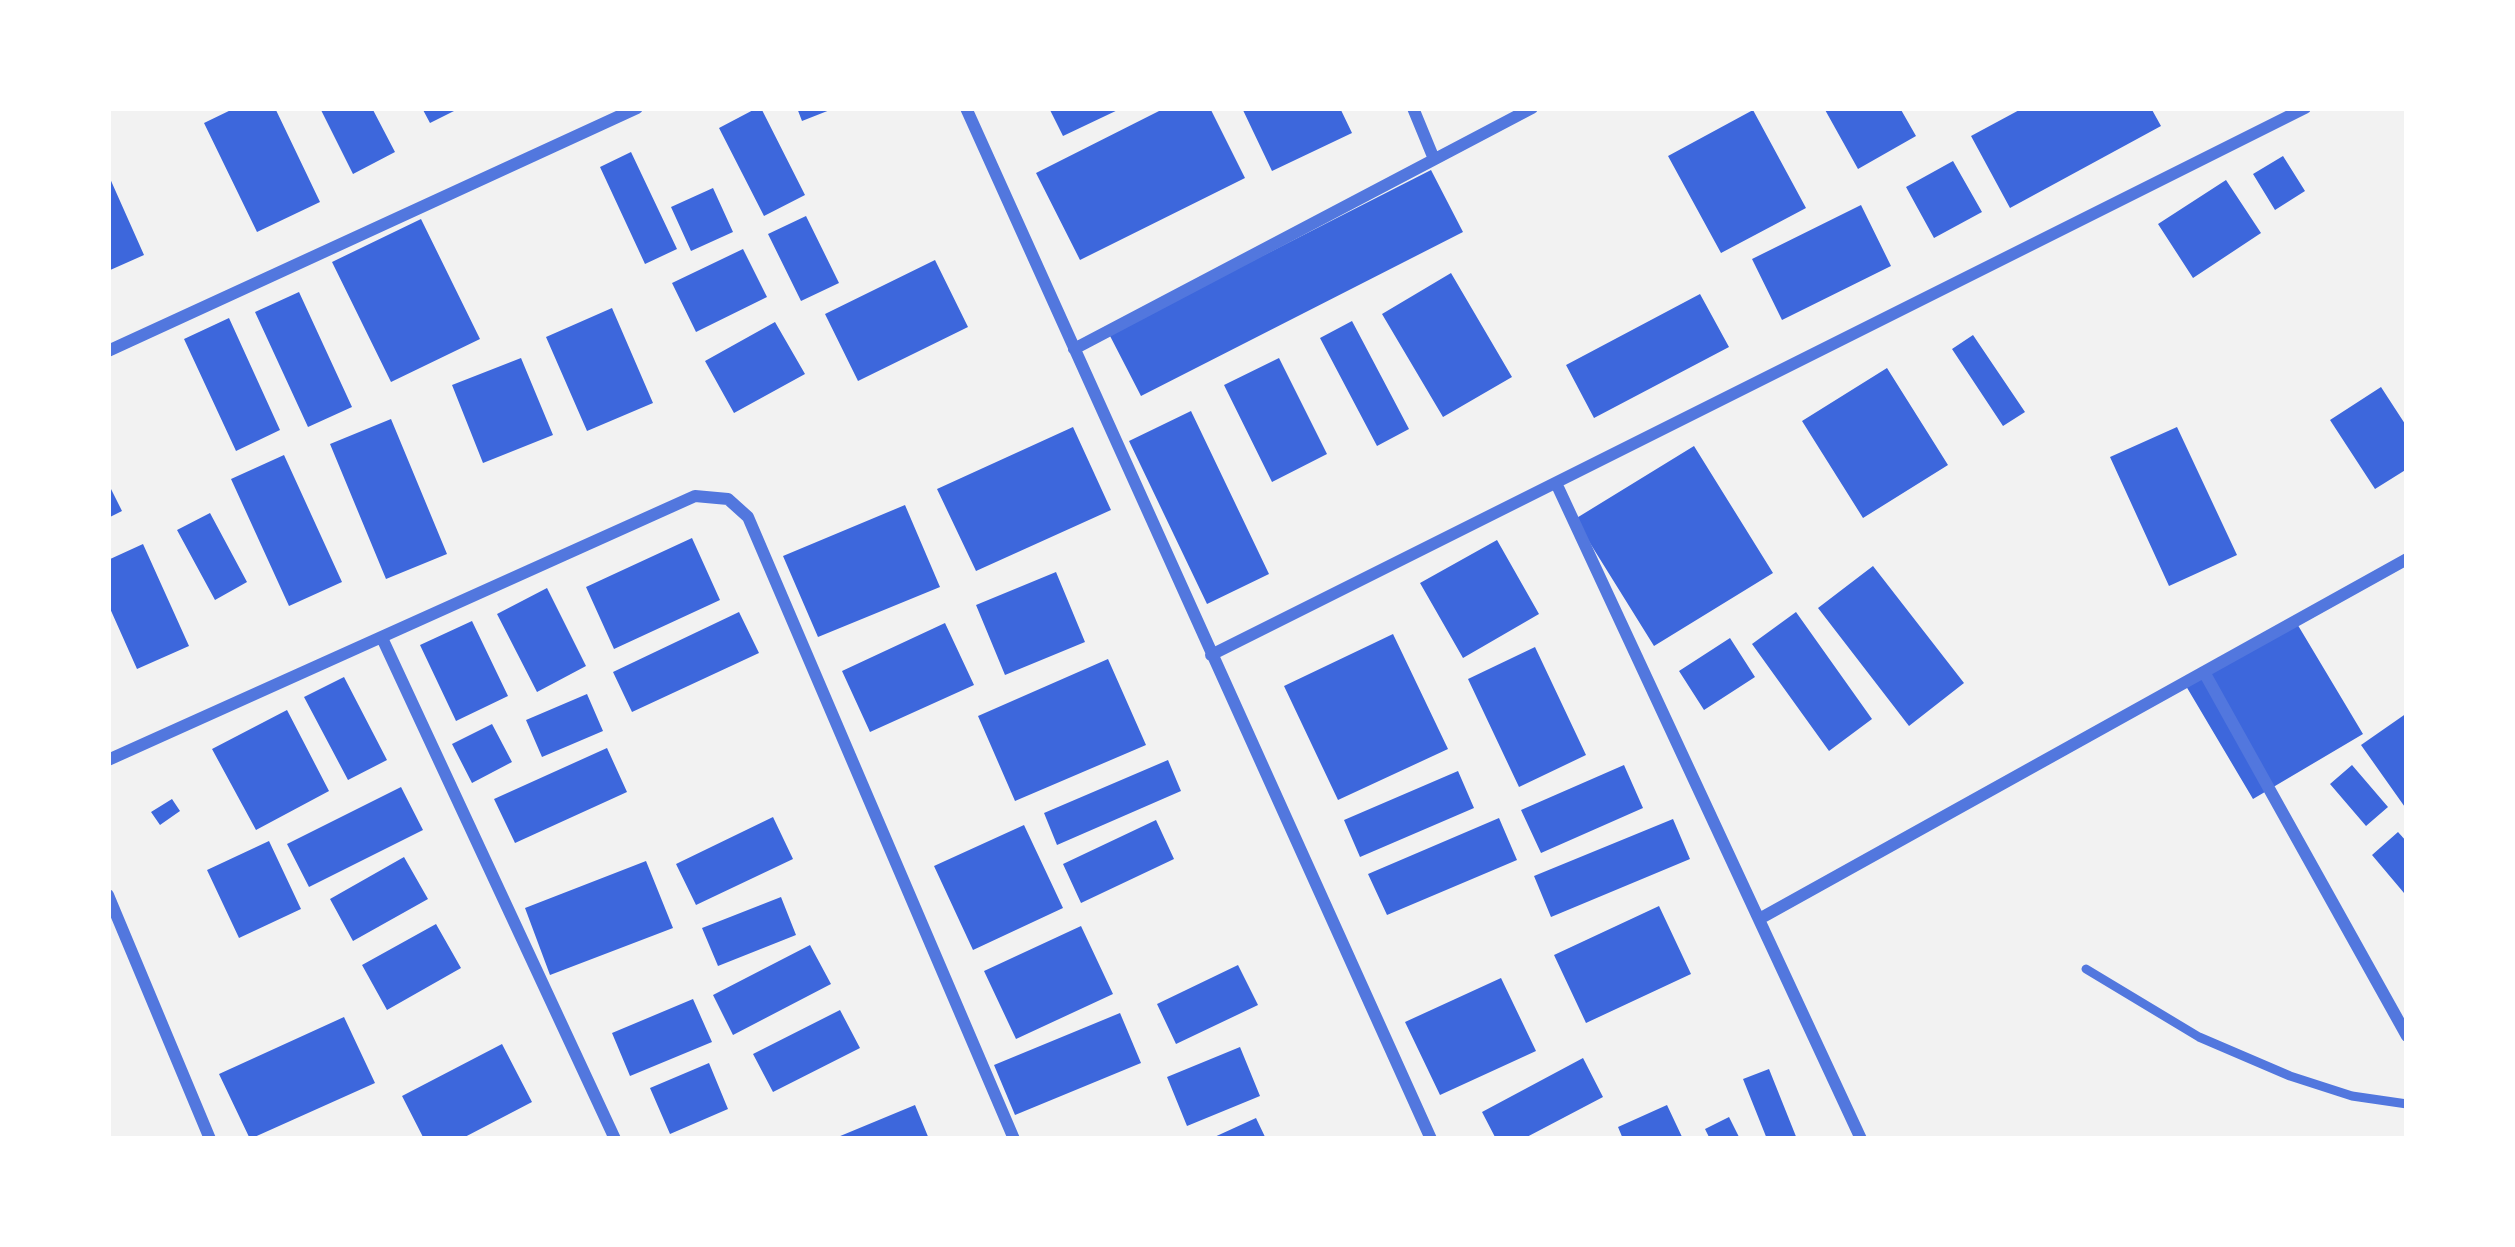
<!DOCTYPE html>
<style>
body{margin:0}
#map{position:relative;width:2515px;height:1247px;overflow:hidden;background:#f2f2f2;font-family:"Libre Baskerville",serif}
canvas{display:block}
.frame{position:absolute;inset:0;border:111px solid #fff;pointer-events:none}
</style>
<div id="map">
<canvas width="2515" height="1247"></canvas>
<div class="frame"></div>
</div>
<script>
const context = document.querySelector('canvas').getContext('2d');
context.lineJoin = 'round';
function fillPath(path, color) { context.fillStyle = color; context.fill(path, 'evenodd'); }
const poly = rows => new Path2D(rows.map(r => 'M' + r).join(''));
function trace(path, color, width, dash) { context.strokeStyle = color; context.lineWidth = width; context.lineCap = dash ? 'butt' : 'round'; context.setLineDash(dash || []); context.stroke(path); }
fillPath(poly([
 [235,108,275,108,320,202,257,232,204,123],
 [320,108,372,108,395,152,353,174],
 [422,108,460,108,430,123],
 [757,108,761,108,805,195,764,216,719,128],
 [797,108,835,108,802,121],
 [1049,108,1122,108,1063,136],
 [1165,108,1210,108,1245,178,1080,260,1036,173],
 [1242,108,1340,108,1352,133,1272,171],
 [1824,108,1900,108,1916,136,1858,169],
 [2023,108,2151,108,2161,126,2010,208,1971,136],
 [1753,110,1806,208,1721,253,1668,156],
 [631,152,677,249,645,264,600,167],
 [2283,156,2305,191,2275,210,2253,174],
 [1953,161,1982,212,1934,238,1906,187],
 [1431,170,1463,232,1141,396,1109,334],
 [108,174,144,255,108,271],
 [2226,180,2261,233,2193,278,2158,224],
 [713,188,733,232,691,251,671,207],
 [1861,205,1891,266,1782,320,1752,259],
 [806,216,839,283,801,301,768,234],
 [421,219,480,339,391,382,332,262],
 [743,249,767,297,696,332,672,283],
 [935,260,968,327,858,381,825,314],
 [1451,273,1512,377,1443,417,1382,314],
 [299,292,352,407,308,427,255,312],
 [1700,294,1729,347,1594,418,1566,365],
 [612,308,653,403,587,431,546,337],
 [229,318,280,430,236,451,184,339],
 [1352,321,1409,429,1377,446,1320,338],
 [775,322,805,374,734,413,705,361],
 [1973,335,2025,412,2003,426,1952,349],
 [521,358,553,435,483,463,452,385],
 [1279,358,1327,454,1272,482,1224,385],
 [1887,368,1948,465,1863,518,1802,421],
 [2381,387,2407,427,2407,469,2375,489,2330,420],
 [1191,411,1269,574,1207,604,1129,441],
 [391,419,447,554,386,579,330,444],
 [1073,427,1111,510,976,571,937,489],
 [2177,427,2237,555,2169,586,2110,457],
 [1694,446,1773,573,1654,646,1575,519],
 [284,455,342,582,289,606,231,479],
 [108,483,122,511,108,518],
 [905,505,940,587,818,637,783,556],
 [210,513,247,582,215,600,177,530],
 [692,538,720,600,614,649,586,587],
 [1497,540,1539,614,1463,658,1420,583],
 [143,544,189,646,137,669,108,604,108,560],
 [1873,566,1964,683,1909,726,1818,608],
 [1056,572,1085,642,1005,675,976,605],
 [547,588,586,666,537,692,497,614],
 [739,612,759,653,632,712,613,672],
 [1796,612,1872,719,1829,751,1752,644],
 [472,621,508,696,456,721,420,645],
 [2296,622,2363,734,2253,799,2186,686],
 [945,623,974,685,870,732,842,671],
 [1393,634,1448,749,1338,800,1284,686],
 [1730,638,1755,677,1704,710,1679,671],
 [1535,647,1586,755,1519,787,1468,679],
 [1108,659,1146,745,1015,801,978,716],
 [344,677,387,760,348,780,304,697],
 [587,694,603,731,542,757,526,720],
 [287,710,329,791,256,830,212,749],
 [2407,713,2407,810,2361,745],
 [492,724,512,762,472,783,452,744],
 [607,748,627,792,515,843,494,799],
 [1168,760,1181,791,1057,845,1044,813],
 [1624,765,1643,808,1541,853,1521,810],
 [2352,765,2388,807,2366,826,2330,784],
 [1458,771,1474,808,1360,857,1344,820],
 [401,787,423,830,309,887,287,844],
 [172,799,180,811,160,825,151,812],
 [773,817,793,859,696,905,676,864],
 [1499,818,1517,860,1387,915,1368,874],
 [1673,819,1690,859,1551,917,1534,876],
 [1156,820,1174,859,1081,903,1063,864],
 [1024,825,1063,908,973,950,934,866],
 [2398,832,2407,842,2404,893,2372,855],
 [269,841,301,909,239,938,207,870],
 [404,857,428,899,353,941,330,899],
 [646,861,673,928,550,975,525,908],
 [781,897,796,935,718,966,702,928],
 [1659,906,1691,974,1586,1023,1554,955],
 [436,924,461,968,387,1010,362,965],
 [1081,926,1113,994,1016,1039,984,971],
 [810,945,831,984,733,1035,713,995],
 [1238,965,1258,1005,1176,1044,1157,1004],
 [1501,978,1536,1051,1440,1095,1405,1022],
 [693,999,712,1042,630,1076,612,1033],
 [840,1010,860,1048,773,1092,753,1054],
 [1120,1013,1141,1063,1015,1115,994,1065],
 [344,1017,375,1083,250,1139,219,1074],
 [502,1044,532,1102,461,1139,424,1139,402,1096],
 [1240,1047,1260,1096,1187,1126,1167,1077],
 [1583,1058,1603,1097,1523,1139,1496,1139,1482,1112],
 [709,1063,728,1109,670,1134,650,1088],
 [1769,1069,1797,1139,1767,1139,1743,1079],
 [915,1105,929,1139,833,1139],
 [1667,1105,1683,1139,1623,1139,1618,1127],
 [1729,1117,1740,1139,1710,1139,1705,1129],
 [1256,1118,1266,1139,1210,1139]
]), '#3d67dc');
trace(poly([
 [2086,969,2199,1037,2290,1076,2352,1096,2407,1104]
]), '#5277de', 9);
trace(poly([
 [966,108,1431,1139],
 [1413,108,1434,159],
 [1074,349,1532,108],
 [108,351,637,108],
 [1556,483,1861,1139],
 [382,638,615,1139],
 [1211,655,2305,108],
 [2204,672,2407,1036],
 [108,760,695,496,728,499,748,517,1014,1139],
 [108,895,210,1139],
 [1761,918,2407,559]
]), '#5277de', 12);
</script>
